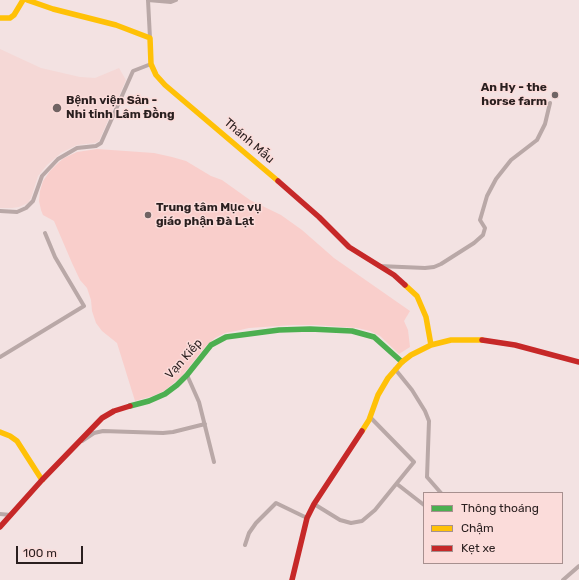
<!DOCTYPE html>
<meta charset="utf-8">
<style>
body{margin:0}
#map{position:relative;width:579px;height:580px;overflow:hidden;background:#f3e2e2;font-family:Rubik,sans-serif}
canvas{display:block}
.legend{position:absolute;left:423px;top:492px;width:140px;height:72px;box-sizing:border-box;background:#fbdcda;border:1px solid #a7908f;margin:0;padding:5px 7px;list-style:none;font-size:12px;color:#2a1f1f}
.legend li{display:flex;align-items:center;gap:8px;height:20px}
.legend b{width:20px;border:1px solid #a7908f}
.scale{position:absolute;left:16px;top:546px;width:67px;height:18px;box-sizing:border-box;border:2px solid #2a1f1f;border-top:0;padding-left:5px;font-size:12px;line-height:14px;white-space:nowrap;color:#2a1f1f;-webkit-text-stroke:3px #fbdcda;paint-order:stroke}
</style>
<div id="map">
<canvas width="579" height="580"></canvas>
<ul class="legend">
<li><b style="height:5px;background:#4caf50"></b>Thông thoáng</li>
<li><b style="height:5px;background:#ffc107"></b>Chậm</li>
<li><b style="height:5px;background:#c62828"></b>Kẹt xe</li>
</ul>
<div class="scale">100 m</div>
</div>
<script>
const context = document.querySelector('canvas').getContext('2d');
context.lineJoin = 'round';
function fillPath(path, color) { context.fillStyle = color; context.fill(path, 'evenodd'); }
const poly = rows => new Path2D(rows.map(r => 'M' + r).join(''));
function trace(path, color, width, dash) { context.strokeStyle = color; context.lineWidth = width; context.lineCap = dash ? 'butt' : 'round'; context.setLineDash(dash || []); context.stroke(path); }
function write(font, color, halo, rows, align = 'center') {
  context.font = font + ' Rubik,sans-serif'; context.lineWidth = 3; context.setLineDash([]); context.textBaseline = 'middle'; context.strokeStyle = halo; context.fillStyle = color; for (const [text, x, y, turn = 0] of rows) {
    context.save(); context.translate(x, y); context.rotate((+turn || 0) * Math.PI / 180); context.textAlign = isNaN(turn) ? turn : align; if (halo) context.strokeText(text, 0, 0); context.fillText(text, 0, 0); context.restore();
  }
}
fillPath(poly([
 [0,49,41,68,80,77,95,78,119,68,126,80,99,141,95,143,77,145,61,153,47,165,38,176,31,198,28,203,19,207,12,208,0,208]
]), '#f5d8d6');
fillPath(poly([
 [97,149,154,153,172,157,186,161,211,176,222,180,250,200,281,215,302,230,334,258,410,311,404,321,408,330,410,347,399,354,380,336,370,331,357,328,315,325,293,325,249,328,236,331,225,333,215,338,206,346,181,377,164,391,153,396,135,401,117,343,102,331,96,323,92,311,91,300,87,288,80,280,72,263,54,221,43,215,41,210,39,201,40,191,43,181,50,171,58,163,64,158,77,152]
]), '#f9cecb');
trace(poly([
 [148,0,150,38],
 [148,0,171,2,176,0],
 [0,211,17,212,26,208,33,201,42,176,58,159,77,148,96,146,101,143,133,71,151,64],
 [379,266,425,268,434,267,441,264,474,243,483,235,485,228,480,220,487,196,496,179,511,160,537,140,545,124,550,103],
 [0,357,84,306,55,257,45,233],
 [395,369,412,390,425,411,429,421,427,477,441,493],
 [187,375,199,402,214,462],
 [82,441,94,433,103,431,163,433,173,432,205,424],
 [397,484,424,505],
 [314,504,340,520,351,523,362,521,375,510,414,462,370,417],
 [0,514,11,515],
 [245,545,249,533,256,523,276,503,307,518],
 [563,580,579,566]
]), '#b9a8a7', 4);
trace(poly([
 [130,406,149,401,165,394,177,385,187,375,211,345,226,337,279,330,310,329,352,331,374,337,402,362]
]), '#4caf50', 5.5);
trace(poly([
 [27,0,53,9,116,25,150,38,151,64,156,75,165,85,278,181],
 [0,18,10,18,14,15,23,0],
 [405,285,417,296,426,317,431,345],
 [362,431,369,420,378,395,388,378,402,362,411,355,431,345,451,340,482,340],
 [0,432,10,436,17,441,42,480]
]), '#ffc107', 5.5);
trace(poly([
 [278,181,319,217,349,247,394,275,405,285],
 [482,340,515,345,579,362],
 [0,527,42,480,102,418,114,411,130,406],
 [292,580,307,518,314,504,362,431]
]), '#c62828', 5.5);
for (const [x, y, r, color] of [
 [555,95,4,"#706363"],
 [57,108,5,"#706363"],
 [148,215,4,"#706363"]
]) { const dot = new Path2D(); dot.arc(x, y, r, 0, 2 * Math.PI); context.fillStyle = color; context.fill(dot); trace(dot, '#fbdcda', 1.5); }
write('bold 12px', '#2a1f1f', '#fbdcda', [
 ["An Hy - the",547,88,"right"],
 ["horse farm",547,102,"right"],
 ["Bệnh viện Sản -",66,101],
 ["Nhi tỉnh Lâm Đồng",66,115],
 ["Trung tâm Mục vụ",156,208],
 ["giáo phận Đà Lạt",156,222]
], 'left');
write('12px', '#2a1f1f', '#fbdcda', [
 ["Thánh Mẫu",249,141,41],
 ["Vạn Kiếp",184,359,-48]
]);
</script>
